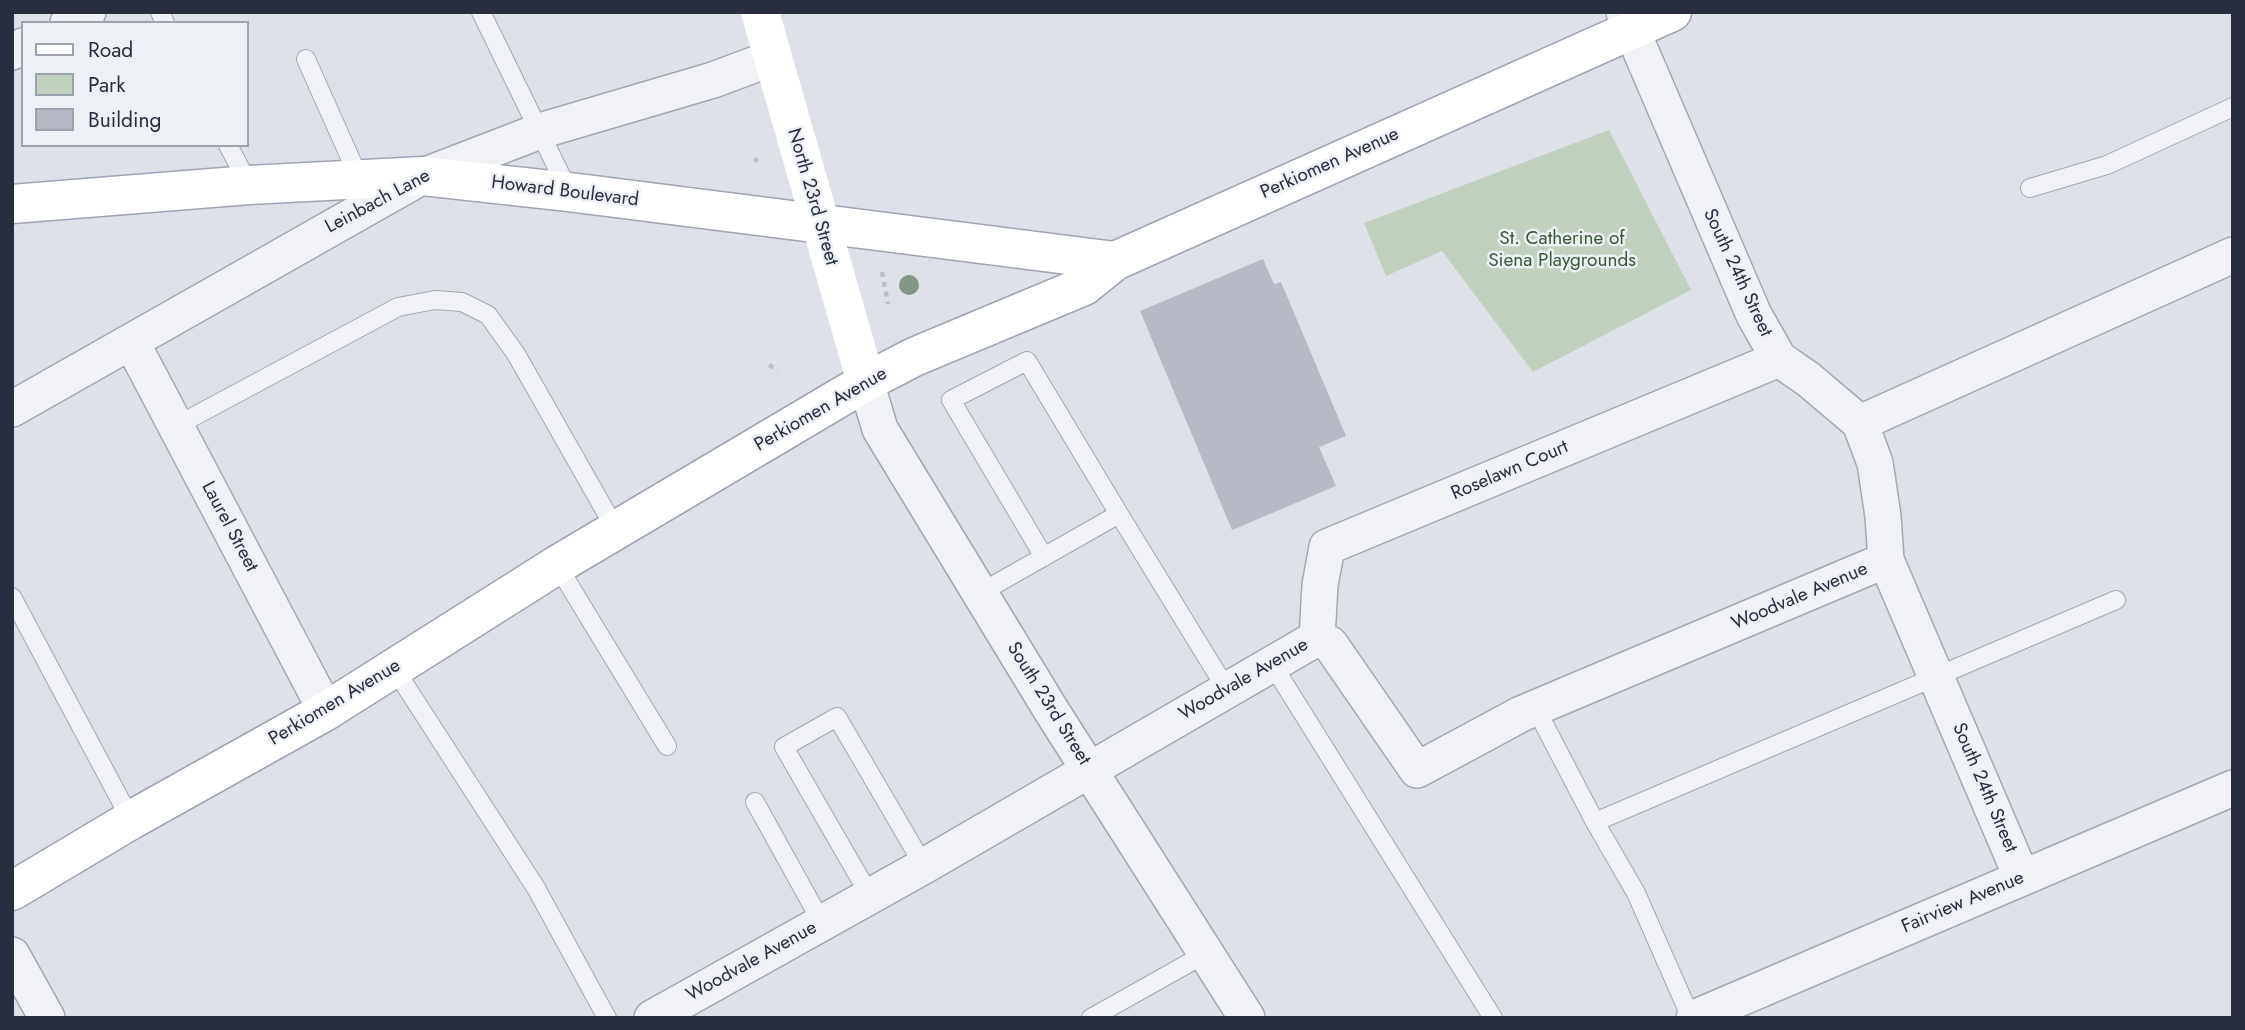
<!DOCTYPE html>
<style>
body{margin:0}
#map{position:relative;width:2245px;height:1030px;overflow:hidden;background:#dee1e7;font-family:Jost,sans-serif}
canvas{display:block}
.frame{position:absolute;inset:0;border:14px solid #282e3e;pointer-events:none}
.legend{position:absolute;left:21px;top:21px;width:228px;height:126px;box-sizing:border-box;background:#edf0f5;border:2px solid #9ea2ac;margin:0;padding:9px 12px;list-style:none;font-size:21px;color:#282e3e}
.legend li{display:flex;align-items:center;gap:14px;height:35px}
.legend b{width:35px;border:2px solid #9ea2ac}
</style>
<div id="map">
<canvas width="2245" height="1030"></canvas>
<div class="frame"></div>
<ul class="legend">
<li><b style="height:9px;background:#fff"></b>Road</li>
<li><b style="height:19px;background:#c2d1bf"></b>Park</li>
<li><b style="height:19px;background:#b6bac4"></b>Building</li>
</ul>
</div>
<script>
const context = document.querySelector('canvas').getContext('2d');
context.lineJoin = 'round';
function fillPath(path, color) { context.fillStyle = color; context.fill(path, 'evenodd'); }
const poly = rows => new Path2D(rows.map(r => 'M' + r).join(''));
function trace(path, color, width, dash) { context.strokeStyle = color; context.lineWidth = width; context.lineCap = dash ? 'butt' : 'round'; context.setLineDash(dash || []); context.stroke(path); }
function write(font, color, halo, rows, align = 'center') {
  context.font = font + ' Jost,sans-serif'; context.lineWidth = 5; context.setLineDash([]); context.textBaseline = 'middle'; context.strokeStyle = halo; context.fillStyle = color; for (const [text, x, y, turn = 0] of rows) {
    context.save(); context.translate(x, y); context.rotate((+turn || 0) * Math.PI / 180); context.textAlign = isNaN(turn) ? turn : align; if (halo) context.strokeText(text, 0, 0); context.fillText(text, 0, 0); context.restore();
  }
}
fillPath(poly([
 [1609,130,1691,290,1533,372,1442,251,1386,276,1364,223]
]), '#c2d1bf');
fillPath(poly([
 [1263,259,1274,284,1281,282,1346,436,1319,447,1336,486,1232,530,1140,311]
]), '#b6bac4');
const service = poly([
 [160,12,165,23],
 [481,12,569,192],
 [306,59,360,180],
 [228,145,249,185],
 [2030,188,2107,165,2233,107],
 [176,426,398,307,435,300,462,302,488,315,516,354,616,530],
 [1044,557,951,400,1027,361,1119,514],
 [557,565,667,746],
 [980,593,1119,514,1227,690],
 [12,597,131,820],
 [1272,664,1493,1018],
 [394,668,536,888,607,1018],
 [1536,709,1595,822,1636,893,1691,1018],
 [755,802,822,923],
 [1595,822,2116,600],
 [870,896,784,747,837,717,924,866],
 [1091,1018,1205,954]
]);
const minor = poly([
 [1624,12,1754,315,1779,359,1808,379,1860,423,1875,463,1883,516,1886,560,2022,878],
 [68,23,88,12],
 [12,52,23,46],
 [132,343,326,711],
 [866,382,880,429,1051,710,1247,1018],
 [12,409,423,176,540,131,713,80,772,58],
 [1860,423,2233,255],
 [1317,638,1320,585,1327,547,1779,359],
 [12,955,47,1018],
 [652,1018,924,866,1317,638,1330,644,1417,770,1521,714,1886,560],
 [1694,1018,2233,788]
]);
const primary = poly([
 [12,204,249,185,423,176,569,192,1115,261],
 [12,891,131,820,326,711,557,565,866,382,914,357,1084,286,1115,261,1672,12]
]);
trace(service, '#a4a8b1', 20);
trace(minor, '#a4a8b1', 38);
trace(primary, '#9ea4b3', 41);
trace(poly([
 [754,159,758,161],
 [882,272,888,304],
 [769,365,778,370]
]), '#bdbfc6', 4.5, [5, 5]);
trace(service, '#f1f2f6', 18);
trace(minor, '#f1f2f6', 35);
trace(poly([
 [760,12,866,382]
]), '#fff', 38);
trace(primary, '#fff', 38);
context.fillStyle = '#839685';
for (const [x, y] of [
 [909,285]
]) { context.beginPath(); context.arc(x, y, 10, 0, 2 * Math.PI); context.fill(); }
write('19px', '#282e3e', '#edf0f5', [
 ["Perkiomen Avenue",1330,164,-24],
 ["Howard Boulevard",565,192,7],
 ["North 23rd Street",812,197,74],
 ["Leinbach Lane",378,202,-28],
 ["South 24th Street",1737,273,65],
 ["Perkiomen Avenue",821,410,-30],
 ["Roselawn Court",1510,471,-23],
 ["Laurel Street",229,527,62],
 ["Woodvale Avenue",1800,597,-23],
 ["Woodvale Avenue",1244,680,-30],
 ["Perkiomen Avenue",335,703,-31],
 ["South 23rd Street",1048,704,58],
 ["South 24th Street",1984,788,67],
 ["Fairview Avenue",1963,903,-23],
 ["Woodvale Avenue",752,962,-29]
]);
write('19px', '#395935', '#edf0f5', [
 ["St. Catherine of",1562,239],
 ["Siena Playgrounds",1562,261]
]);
</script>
